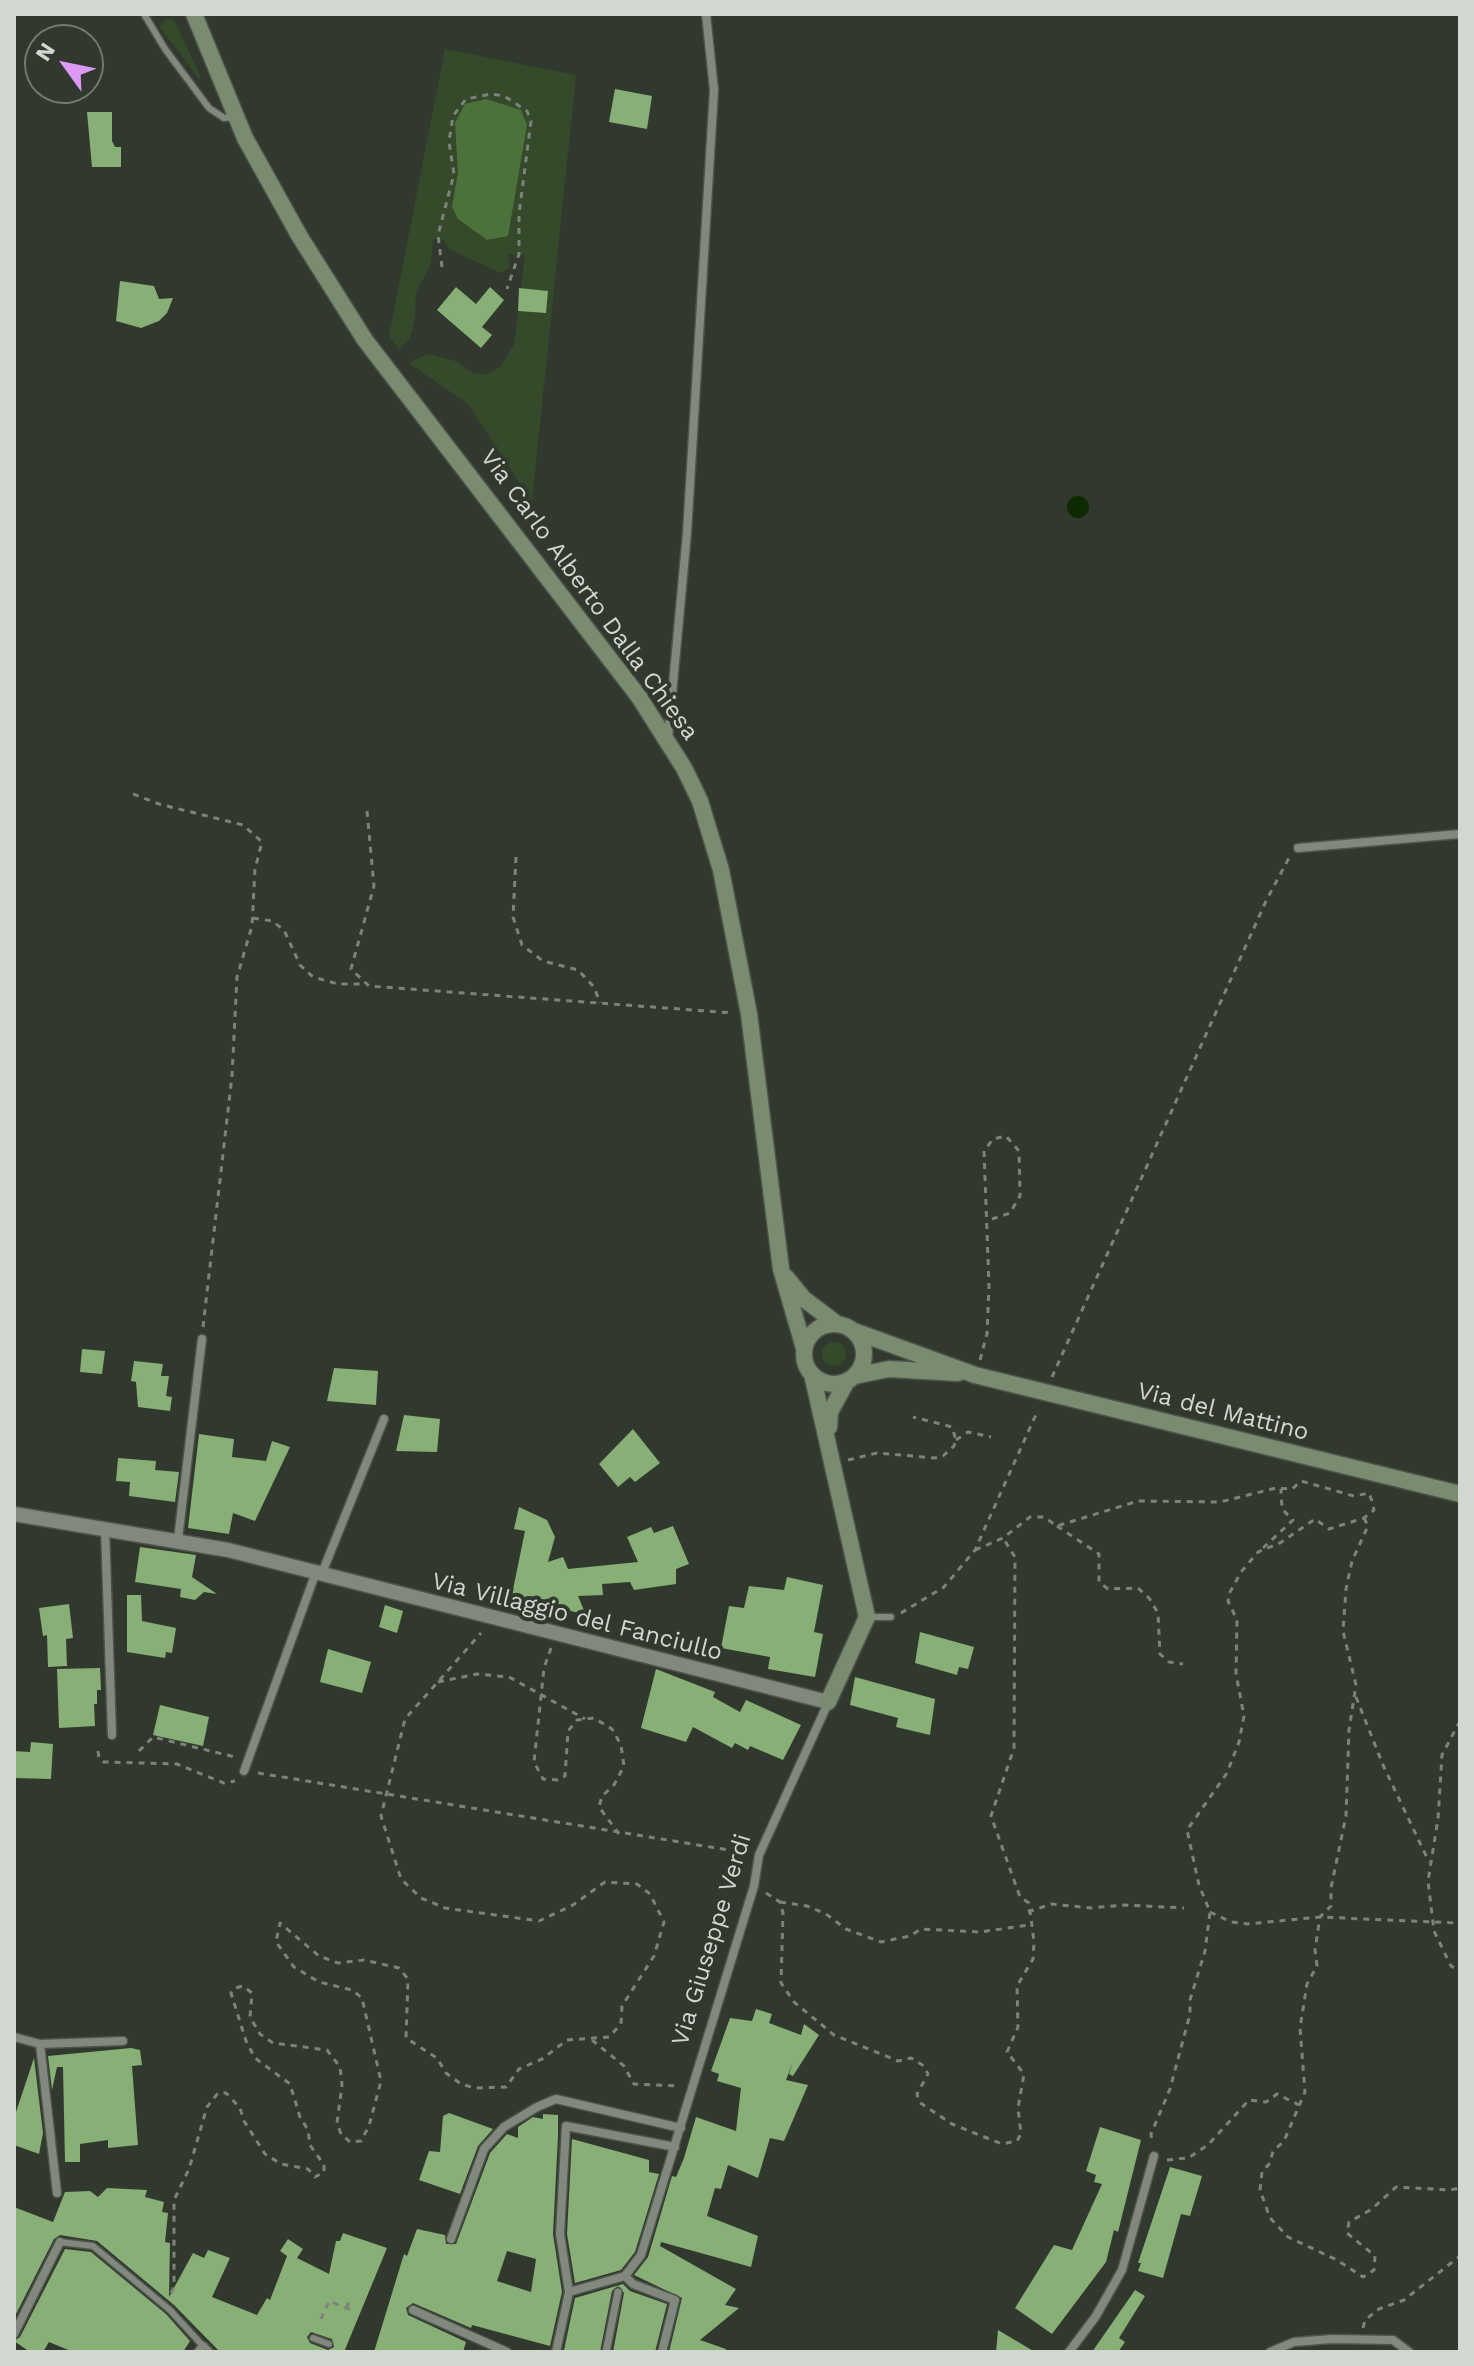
<!DOCTYPE html>
<style>
body{margin:0}
#map{position:relative;width:1474px;height:2366px;overflow:hidden;background:#31382e;font-family:"Work Sans",sans-serif}
canvas{display:block}
.frame{position:absolute;inset:0;border:16px solid #d2d7d1;pointer-events:none}
.north{position:absolute;left:24px;top:24px;width:80px;height:80px;box-sizing:border-box;background:#31382e;border:2px solid #71786f;border-radius:50%;rotate:303deg;font-size:22px;font-weight:700;line-height:32px;text-align:center;color:#d2d7d1}
.north::after{content:'';display:block;margin:auto;width:28px;height:36px;background:#dc99f4;clip-path:polygon(50% 0,100% 100%,50% 72%,0 100%)}
</style>
<div id="map">
<canvas width="1474" height="2366"></canvas>
<div class="frame"></div>
<div class="north">N</div>
</div>
<script>
const context = document.querySelector('canvas').getContext('2d');
context.lineJoin = 'round';
function fillPath(path, color) { context.fillStyle = color; context.fill(path, 'evenodd'); }
const poly = rows => new Path2D(rows.map(r => 'M' + r).join(''));
function trace(path, color, width, dash) { context.strokeStyle = color; context.lineWidth = width; context.lineCap = dash ? 'butt' : 'round'; context.setLineDash(dash || []); context.stroke(path); }
function write(font, color, halo, rows, align = 'center') {
  context.font = font + ' "Work Sans",sans-serif'; context.lineWidth = 8; context.setLineDash([]); context.textBaseline = 'middle'; context.strokeStyle = halo; context.fillStyle = color; for (const [text, x, y, turn = 0] of rows) {
    context.save(); context.translate(x, y); context.rotate((+turn || 0) * Math.PI / 180); context.textAlign = isNaN(turn) ? turn : align; if (halo) context.strokeText(text, 0, 0); context.fillText(text, 0, 0); context.restore();
  }
}
fillPath(poly([
 [165,19,173,19,178,28,201,77,199,79,160,27],
 [445,49,576,75,532,502,468,404,409,363,427,354,455,361,473,373,486,374,499,368,514,345,525,256,508,254,510,267,501,273,450,250,443,239,433,239,431,264,416,292,415,318,410,339,399,349,389,336],
 '822 1354a12 12 0 1 1 24 0a12 12 0 1 1-24 0Z'
]), '#344a2a');
fillPath(poly([
 [486,99,521,110,527,125,508,236,487,240,458,219,452,207,458,172,455,123,465,104]
]), '#4c713b');
fillPath(poly([
 '1067 507a11 11 0 1 1 22 0a11 11 0 1 1-22 0Z'
]), '#0f2a02');
fillPath(poly([
 [615,89,652,96,647,129,609,122],
 [87,112,112,112,112,141,115,147,121,147,121,167,92,167],
 [120,281,154,286,159,299,173,298,167,313,159,321,141,328,116,321],
 [456,287,476,304,490,287,504,300,482,327,492,335,481,348,437,310],
 [519,288,548,291,546,313,518,311],
 [82,1349,105,1351,102,1374,80,1372],
 [134,1361,163,1364,161,1376,169,1376,166,1396,172,1397,170,1411,138,1407,136,1382,131,1381],
 [334,1368,378,1371,376,1405,327,1401],
 [404,1415,440,1419,437,1452,396,1451],
 [633,1429,660,1463,635,1482,630,1477,618,1487,599,1464],
 [199,1434,234,1439,232,1457,266,1461,272,1441,290,1447,255,1521,233,1513,229,1534,188,1528],
 [118,1458,156,1461,155,1470,179,1472,175,1502,129,1496,130,1482,116,1481],
 [519,1507,547,1520,555,1537,548,1562,563,1557,568,1569,638,1562,627,1537,651,1527,654,1533,673,1526,689,1564,676,1569,676,1584,634,1590,630,1582,602,1584,603,1595,578,1596,586,1615,567,1610,566,1618,546,1613,545,1618,509,1609,525,1531,514,1529],
 [140,1547,196,1555,192,1577,217,1594,204,1592,195,1600,180,1597,181,1589,135,1582],
 [787,1577,823,1585,814,1632,823,1634,815,1677,768,1669,770,1657,721,1648,729,1606,744,1608,749,1586,784,1590],
 [127,1595,141,1595,142,1621,176,1628,172,1653,166,1652,165,1658,127,1652],
 [69,1604,73,1638,66,1639,67,1666,48,1667,47,1635,43,1636,39,1608],
 [385,1605,403,1611,397,1633,379,1627],
 [920,1632,974,1647,968,1669,959,1667,957,1675,915,1663],
 [328,1649,371,1662,362,1693,320,1682],
 [100,1668,101,1690,97,1690,97,1704,94,1704,95,1726,59,1728,57,1669],
 [656,1669,715,1692,713,1697,740,1712,746,1700,801,1725,783,1760,750,1746,748,1750,735,1743,732,1748,693,1727,686,1742,641,1728],
 [855,1677,935,1699,930,1735,896,1727,898,1718,850,1705],
 [160,1705,209,1717,203,1746,153,1735],
 [31,1742,53,1744,51,1779,14,1778,14,1751,30,1752],
 [756,2009,772,2014,769,2023,801,2035,804,2024,819,2035,793,2076,789,2074,793,2062,786,2080,808,2085,784,2141,770,2138,758,2178,728,2165,721,2189,715,2188,707,2216,758,2236,751,2267,661,2242,660,2246,736,2289,725,2305,739,2308,700,2340,726,2349,726,2352,669,2352,682,2298,634,2275,648,2257,672,2176,676,2177,684,2158,696,2117,736,2131,741,2088,717,2081,719,2074,711,2071,730,2018,752,2021],
 [131,2048,140,2050,142,2065,132,2066,138,2145,108,2148,108,2140,80,2144,80,2162,65,2162,63,2067,57,2067,52,2090,48,2056],
 [34,2058,43,2133,39,2154,14,2145,14,2118],
 [449,2113,493,2129,478,2146,460,2194,419,2180,429,2151,440,2152,443,2116],
 [543,2114,558,2115,558,2136,553,2234,562,2292,550,2346,472,2325,471,2328,413,2303,406,2308,408,2315,466,2342,463,2352,374,2352,404,2254,407,2256,417,2229,445,2235,446,2244,456,2244,490,2153,507,2134,518,2138,518,2127,533,2117,543,2119],
 [507,2251,536,2259,531,2292,497,2281],
 [1100,2127,1141,2140,1118,2232,1114,2230,1106,2262,1052,2334,1015,2308,1054,2245,1072,2250,1102,2184,1094,2182,1096,2175,1086,2171],
 [572,2139,649,2160,649,2172,659,2174,635,2252,621,2270,575,2283,567,2234],
 [1170,2167,1202,2176,1190,2216,1181,2214,1163,2278,1138,2271,1141,2263,1138,2263],
 [107,2188,147,2190,145,2197,164,2202,162,2212,168,2213,165,2242,170,2243,169,2297,193,2253,204,2258,208,2250,230,2258,212,2297,257,2315,267,2298,270,2300,287,2256,280,2251,288,2239,303,2249,297,2258,329,2274,336,2241,340,2241,343,2233,387,2248,344,2352,220,2352,174,2305,97,2241,60,2235,54,2239,14,2318,14,2207,53,2222,65,2192,90,2191,98,2197],
 [311,2332,332,2339,334,2347,328,2350,310,2343,307,2337],
 [65,2249,91,2252,166,2314,190,2341,183,2352,73,2352,49,2342,43,2352,30,2352,14,2341,20,2337],
 [623,2284,630,2291,667,2304,655,2352,613,2352,624,2293,618,2286,612,2291,600,2352,564,2350,575,2298],
 [1135,2290,1145,2296,1119,2338,1125,2342,1118,2352,1092,2352],
 [998,2330,1035,2352,996,2352]
]), '#87af76');
const service = poly([
 [144,14,165,49,209,108,224,118,235,117],
 [867,1617,891,1617],
 [60,2242,93,2246,170,2310,203,2346],
 [313,2338,329,2344]
]);
const pedestrian = poly([
 [606,2352,618,2292]
]);
const minor = poly([
 [668,738,687,533,714,90,706,14],
 [1298,848,1460,834],
 [105,1528,112,1735],
 [178,1539,202,1339],
 [322,1573,384,1419],
 [244,1771,316,1572],
 [14,2037,40,2044,123,2041],
 [40,2044,57,2193],
 [451,2239,484,2149,504,2127,537,2107,556,2099,681,2128],
 [625,2276,641,2255,754,1886,759,1855,828,1703],
 [625,2276,633,2284,675,2300,662,2352],
 [569,2292,625,2276],
 [413,2310,507,2352],
 [14,2334,60,2242],
 [198,2352,203,2346,209,2352],
 [556,2352,569,2292,560,2234,566,2126,675,2147],
 [1069,2352,1096,2316,1122,2270,1154,2156],
 [1270,2352,1294,2342,1332,2339,1393,2340,1409,2352]
]);
const tertiary = poly([
 [14,1514,228,1550,828,1702]
]);
const secondary = poly([
 [194,14,245,138,300,237,365,340,639,697,684,768,700,801,721,870,749,1014,781,1269,804,1348],
 [786,1277,804,1299,837,1324],
 '804 1354a30 30 0 1 1 60 0a30 30 0 1 1-60 0Z',
 [854,1331,975,1375,1460,1494],
 [812,1374,867,1617,828,1702],
 [854,1376,889,1369,958,1373],
 [829,1427,830,1412,847,1381]
]);
trace(service, '#4d534a', 9);
trace(pedestrian, '#4d534a', 10);
trace(minor, '#4d534a', 11);
trace(tertiary, '#4d534a', 17);
trace(secondary, '#4d534a', 19);
trace(poly([
 [442,267,438,235,454,174,449,142,453,116,466,99,491,94,504,96,527,111,531,121,519,214,519,254,507,289],
 [133,794,159,804,243,825,262,842,255,869,252,926,237,977,232,1076,203,1327],
 [367,811,374,886,351,969,369,986,733,1013],
 [516,857,513,917,522,945,543,961,578,970,594,987,600,1003],
 [253,918,272,921,284,930,300,965,313,977,338,984,365,984],
 [980,1360,987,1334,989,1286,984,1151,993,1139,1006,1136,1019,1151,1020,1196,1010,1213,989,1220],
 [1052,1377,1266,901,1290,856],
 [956,1440,968,1432,991,1437],
 [848,1460,877,1453,935,1458,943,1456,954,1446,956,1440,952,1427,913,1417],
 [1364,1518,1368,1526,1352,1561,1346,1589,1343,1631,1356,1685,1349,1730,1346,1816,1331,1888,1331,1906,1320,1917,1315,1950,1317,1966,1307,1984,1300,2028,1305,2092,1284,2141,1273,2151,1270,2163,1262,2172,1260,2190,1270,2218,1288,2237,1337,2260,1363,2277,1374,2270,1375,2256,1347,2233,1349,2222,1372,2209,1396,2187,1450,2190,1460,2188],
 [1057,1526,1099,1554,1099,1582,1108,1589,1138,1588,1149,1598,1158,1613,1160,1654,1169,1662,1183,1664],
 [1263,1548,1293,1520,1282,1509,1281,1489],
 [975,1550,1003,1538,1030,1517,1044,1517,1057,1526,1138,1501,1220,1502,1276,1488,1292,1489,1301,1481,1354,1496,1369,1493,1372,1501,1374,1510,1364,1518,1329,1529,1315,1519,1280,1543,1258,1552,1241,1572,1230,1592,1228,1601,1237,1620,1236,1674,1244,1716,1239,1742,1227,1773,1187,1830,1199,1885,1210,1912,1205,1951,1190,2000,1190,2014,1170,2089,1151,2134,1152,2142],
 [901,1613,944,1587,975,1550,1038,1410],
 [551,1648,544,1668,534,1762,543,1779,558,1780,565,1776,568,1731,577,1720,594,1718,612,1729,621,1745,624,1766,614,1785,602,1796,599,1807,619,1834],
 [438,1682,477,1674,509,1677,585,1719],
 [1356,1697,1383,1765,1429,1862],
 [1460,1721,1442,1755,1438,1819,1428,1881,1434,1931,1451,1966,1460,1971],
 [98,1751,99,1758,104,1762,177,1764,224,1783,235,1781],
 [139,1751,153,1737,235,1757],
 [258,1773,747,1853],
 [766,1893,780,1902,783,1913,781,1983,794,2002,834,2035,898,2061,911,2058,924,2066,928,2074,917,2094,919,2102,952,2124,1002,2144,1017,2141,1021,2134,1018,2108,1024,2074,1007,2052,1018,2027,1017,1986,1033,1959,1034,1942,1029,1903,1020,1897,991,1816,1014,1748,1015,1557,1003,1538],
 [780,1902,807,1906,826,1914,846,1929,881,1942,910,1936,921,1929,980,1932,1029,1925],
 [1028,1912,1051,1904,1091,1908,1125,1905,1184,1908],
 [1210,1912,1231,1922,1248,1924,1320,1917,1456,1923],
 [592,2040,624,2066,634,2084,680,2086],
 [1167,2160,1188,2158,1208,2145,1249,2100,1266,2102,1277,2094,1299,2105],
 [171,2293,174,2287,174,2200,189,2169,207,2107,218,2093,226,2093,240,2108,244,2121,265,2154,281,2164,308,2169,315,2177,324,2172,324,2165,310,2145,308,2130,300,2117,290,2084,255,2058,246,2041,231,1993,235,1988,243,1986,252,1993,250,2017,260,2034,273,2043,327,2050,340,2067,342,2085,337,2123,341,2134,350,2142,361,2141,369,2126,381,2081,362,1998,352,1990,319,1982,294,1967,276,1942,280,1923,319,1956,338,1963,364,1960,399,1968,408,1979,406,2038,437,2058,446,2073,461,2084,475,2088,506,2087,519,2069,542,2059,567,2040,609,2037,621,2024,622,2006,654,1956,664,1922,650,1894,637,1884,605,1882,573,1905,539,1921,445,1908,421,1898,401,1879,381,1816,405,1719,481,1633],
 [346,2308,350,2301],
 [321,2319,329,2301,349,2309,348,2312],
 [1363,2328,1365,2320,1379,2309,1404,2300,1460,2256]
]), '#7d837b', 3, [6, 6]);
trace(service, '#81897e', 6);
trace(pedestrian, '#81897e', 7);
trace(minor, '#81897e', 8);
trace(tertiary, '#81897e', 14);
trace(secondary, '#798c70', 16);
write('24px', '#d2d7d1', '#31382e', [
 ["Via Carlo Alberto Dalla Chiesa",589,595,54],
 ["Via del Mattino",1223,1412,14],
 ["Via Villaggio del Fanciullo",577,1617,14],
 ["Via Giuseppe Verdi",712,1940,-73]
]);
</script>
